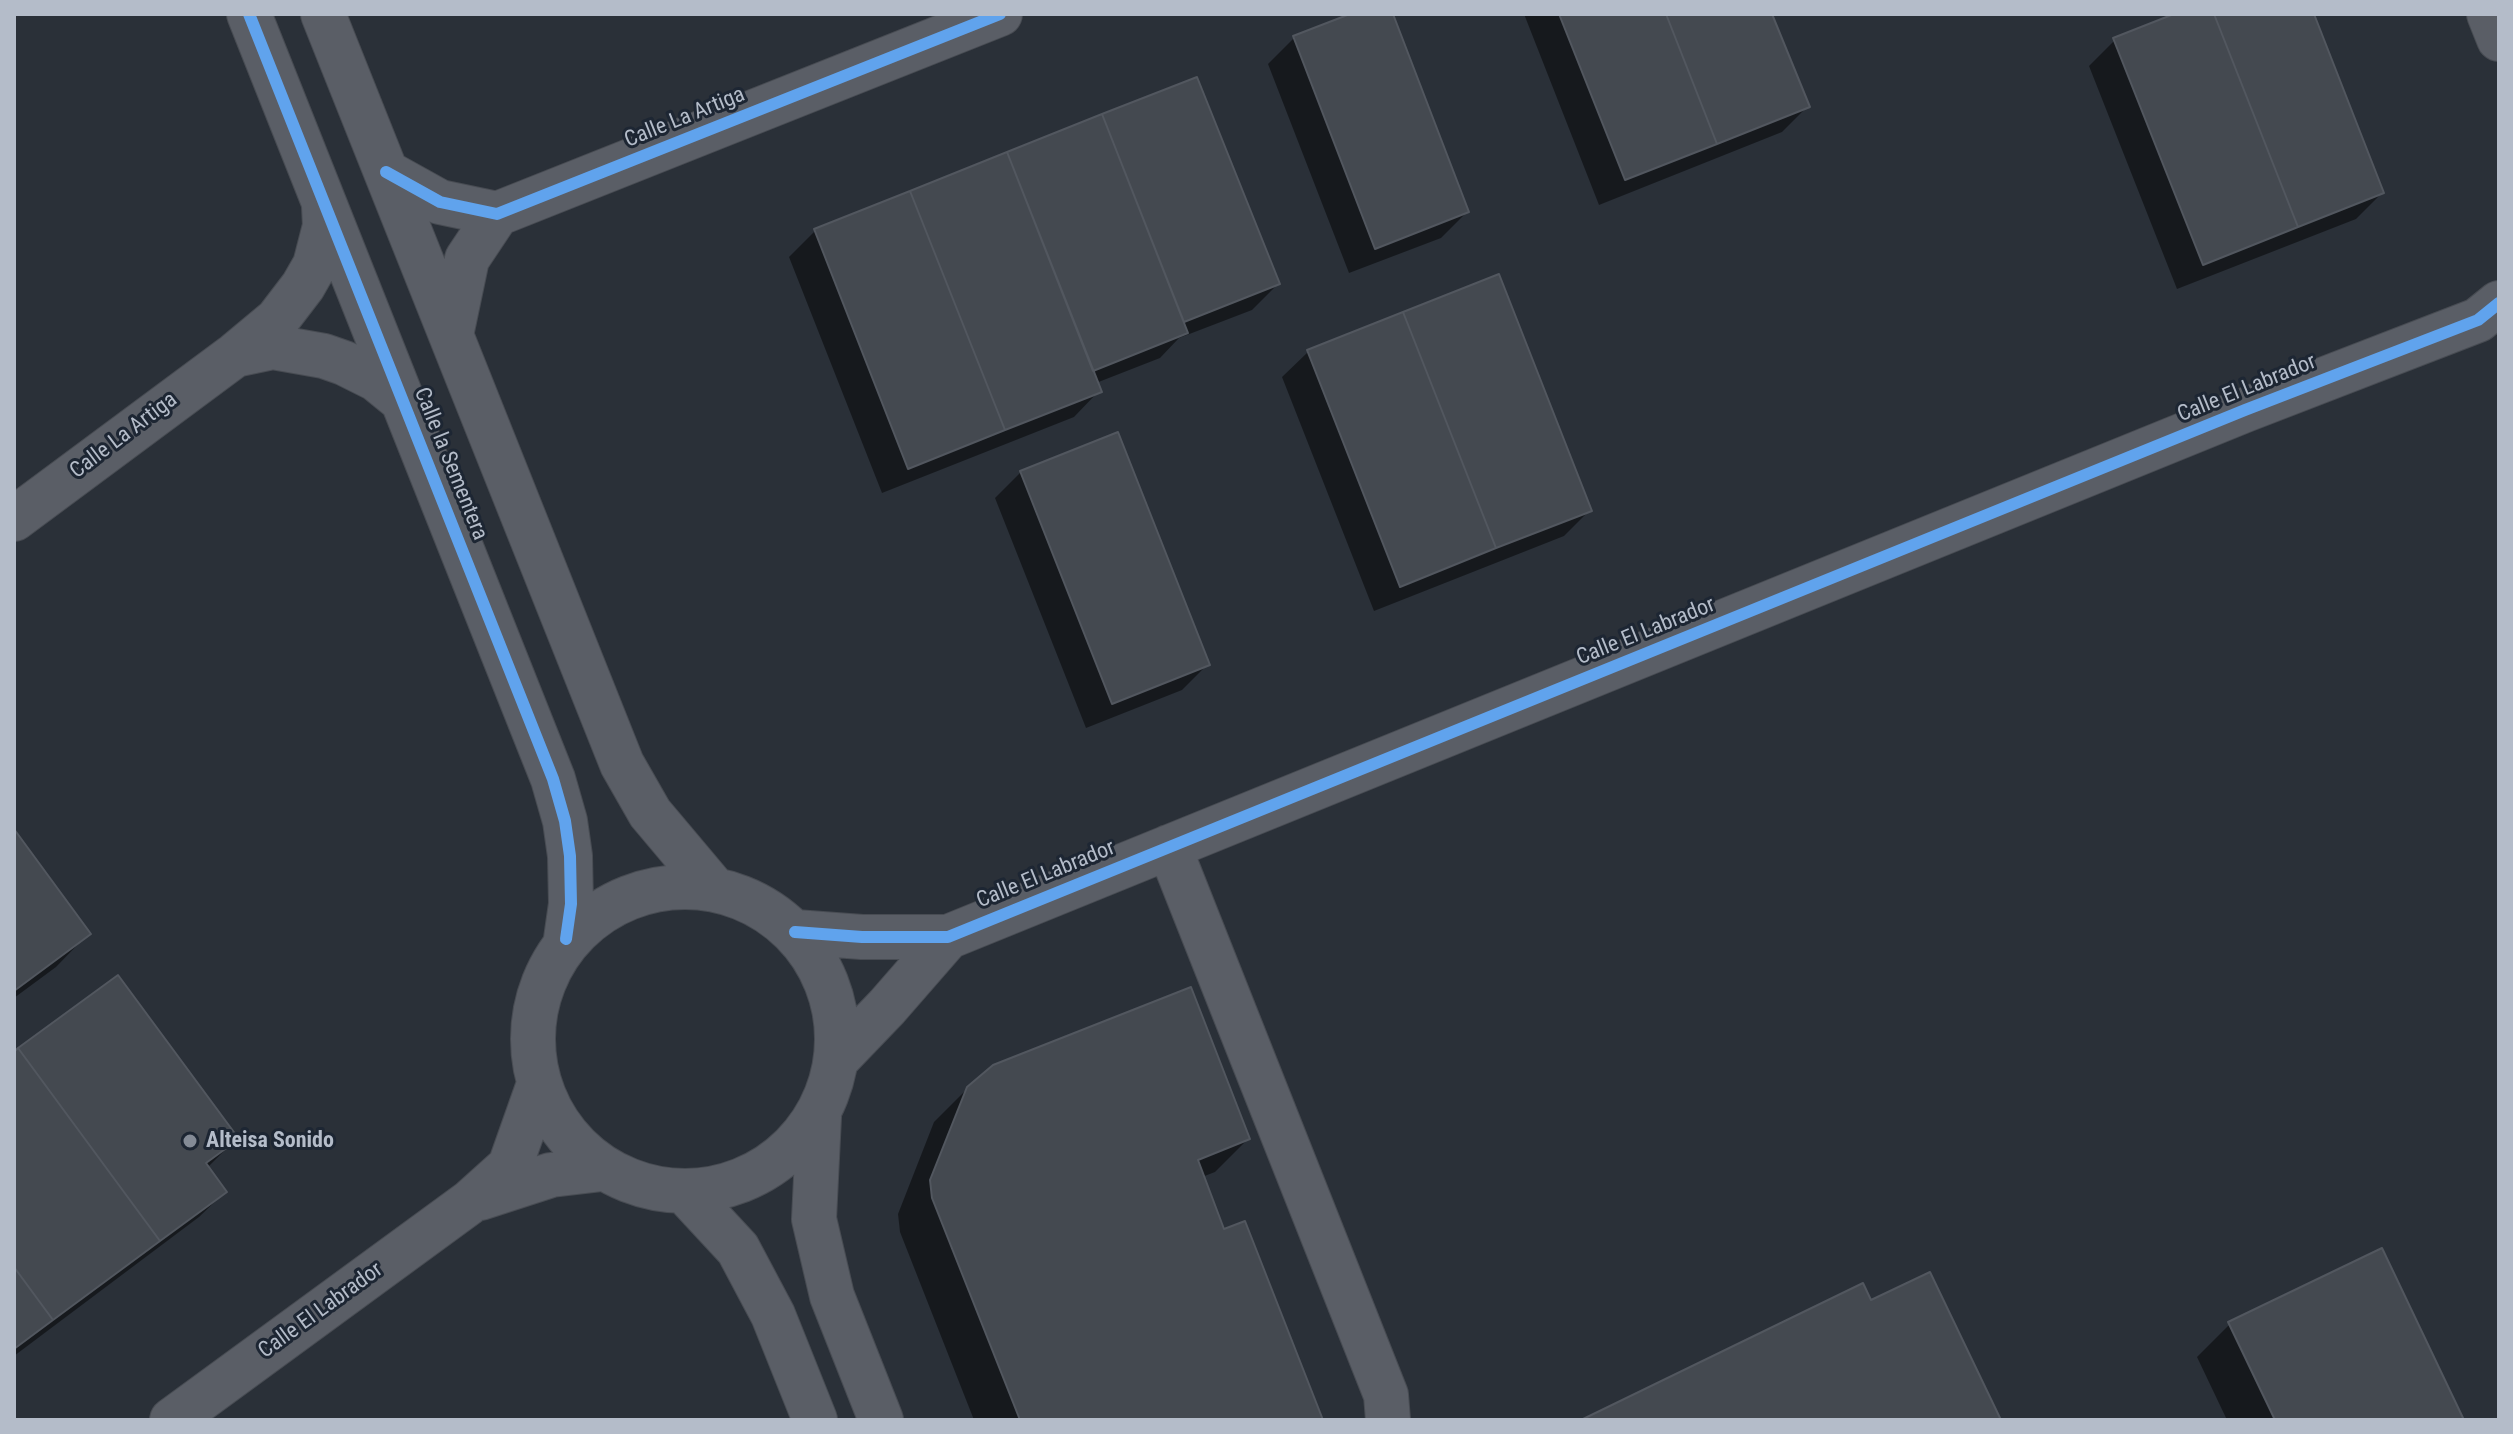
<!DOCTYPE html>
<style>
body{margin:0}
#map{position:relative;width:2513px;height:1434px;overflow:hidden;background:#2a3038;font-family:"Roboto Condensed",sans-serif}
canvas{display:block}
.frame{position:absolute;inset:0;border:16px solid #b4bcc9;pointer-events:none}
</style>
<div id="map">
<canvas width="2513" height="1434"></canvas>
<div class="frame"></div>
</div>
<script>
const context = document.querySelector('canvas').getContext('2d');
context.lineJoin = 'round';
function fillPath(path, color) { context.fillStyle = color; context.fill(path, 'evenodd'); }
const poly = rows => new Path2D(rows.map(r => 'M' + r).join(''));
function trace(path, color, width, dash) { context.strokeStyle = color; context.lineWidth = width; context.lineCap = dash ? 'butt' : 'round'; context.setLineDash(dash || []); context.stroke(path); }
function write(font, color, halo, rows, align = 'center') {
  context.font = font + ' "Roboto Condensed",sans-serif'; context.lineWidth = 6; context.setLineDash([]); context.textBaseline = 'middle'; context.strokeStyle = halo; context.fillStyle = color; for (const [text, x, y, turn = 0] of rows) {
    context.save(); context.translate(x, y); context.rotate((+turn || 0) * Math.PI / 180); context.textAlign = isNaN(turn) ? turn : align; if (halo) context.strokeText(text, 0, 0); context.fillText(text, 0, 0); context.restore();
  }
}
fillPath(poly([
 [1355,14,1390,14,1467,212,1441,238,1349,273,1268,64,1294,38],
 [1524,14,1770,14,1807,107,1782,132,1599,205],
 [2179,14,2311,14,2382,193,2356,219,2177,289,2089,66,2115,40],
 [1196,79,1278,284,1252,310,1179,338,1160,358,1096,383,1099,391,1074,417,882,493,789,257,815,231],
 [1308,352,1590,510,1564,536,1374,611,1282,377],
 [1021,472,1208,664,1182,690,1086,728,995,498],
 [14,832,88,934,56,967,14,998],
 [14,1054,236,1139,207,1168,225,1192,199,1217,14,1356],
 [968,1088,1248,1139,1215,1172,1202,1177,1223,1232,1321,1420,974,1420,900,1232,898,1214,934,1122],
 [2230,1324,2461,1420,2227,1420,2197,1357]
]), '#0007');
const building = poly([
 [1350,14,1393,14,1469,212,1375,249,1293,36,1350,14],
 [1559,14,1666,14,1717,144,1625,180,1559,14],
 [1666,14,1772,14,1810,107,1717,144,1666,14],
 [2174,14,2214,14,2298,227,2203,265,2113,38,2174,14],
 [2214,14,2314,14,2384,193,2298,227,2214,14],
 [1197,77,1280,284,1184,322,1102,114,1197,77],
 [1102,114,1188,333,1093,371,1007,152,1102,114],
 [1007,152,1102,392,1005,430,910,191,1007,152],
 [910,191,1005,430,908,469,814,229,910,191],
 [1499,274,1592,511,1496,548,1403,312,1499,274],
 [1403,312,1496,548,1400,587,1307,350,1403,312],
 [1118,432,1210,665,1112,704,1020,471,1118,432],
 [14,829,91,934,14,991,14,829],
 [118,975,239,1139,206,1163,227,1192,160,1241,18,1048,118,975],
 [1191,987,1250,1139,1198,1160,1224,1229,1245,1221,1323,1420,1020,1420,932,1198,930,1180,967,1087,993,1065,1191,987],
 [18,1048,160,1241,53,1320,14,1267,14,1052,18,1048],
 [2382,1248,2464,1420,2275,1420,2228,1322,2382,1248],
 [14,1267,53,1320,14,1349,14,1267],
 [1930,1272,2001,1420,1581,1420,1863,1283,1871,1300,1930,1272]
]);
fillPath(building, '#444950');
trace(building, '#52575f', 2);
const minor = poly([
 [249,14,553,779,565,821,570,856,571,904,566,939],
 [323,14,622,764,650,813,714,889],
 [2489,14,2499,39],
 [386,172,440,202,497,214,1000,14],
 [451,335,467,259,497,214],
 [235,355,273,347,324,356,344,363,376,379,403,401],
 [14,519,235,355,277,320,303,286,315,265,325,226,324,206],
 [1169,847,1386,1395,1388,1420],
 '533 1039a152 152 0 1 1 304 0a152 152 0 1 1-304 0Z',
 [795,932,862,937,948,937,2245,410,2478,320,2499,303],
 [838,1058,887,1007,948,937],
 [819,1117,814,1219,832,1296,881,1420],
 [687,1194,738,1249,773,1315,815,1420],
 [480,1198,551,1175,602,1169],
 [172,1420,470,1202,510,1166,539,1084]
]);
trace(minor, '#484c53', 46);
trace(minor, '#5a5e66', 44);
trace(poly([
 [249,14,553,779,565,821,570,856,571,904,566,939],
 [386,172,440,202,497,214,1000,14],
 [795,932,862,937,948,937,2245,410,2478,320,2499,303]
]), '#60a3ed', 12);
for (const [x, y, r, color] of [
 [190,1141,8,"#848b96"]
]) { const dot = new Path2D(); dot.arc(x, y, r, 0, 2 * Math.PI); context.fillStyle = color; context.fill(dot); trace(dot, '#1d2633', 3); }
write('22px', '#b4bcc9', '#1d2633', [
 ["Calle La Artiga",685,118,-22],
 ["Calle El Labrador",2247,389,-22],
 ["Calle La Artiga",124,436,-37],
 ["Calle la Sementera",450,464,68],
 ["Calle El Labrador",1646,632,-22],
 ["Calle El Labrador",1046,875,-22],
 ["Calle El Labrador",321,1311,-36]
]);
write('bold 22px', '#b4bcc9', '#1d2633', [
 ["Alteisa Sonido",206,1141]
], 'left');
</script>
